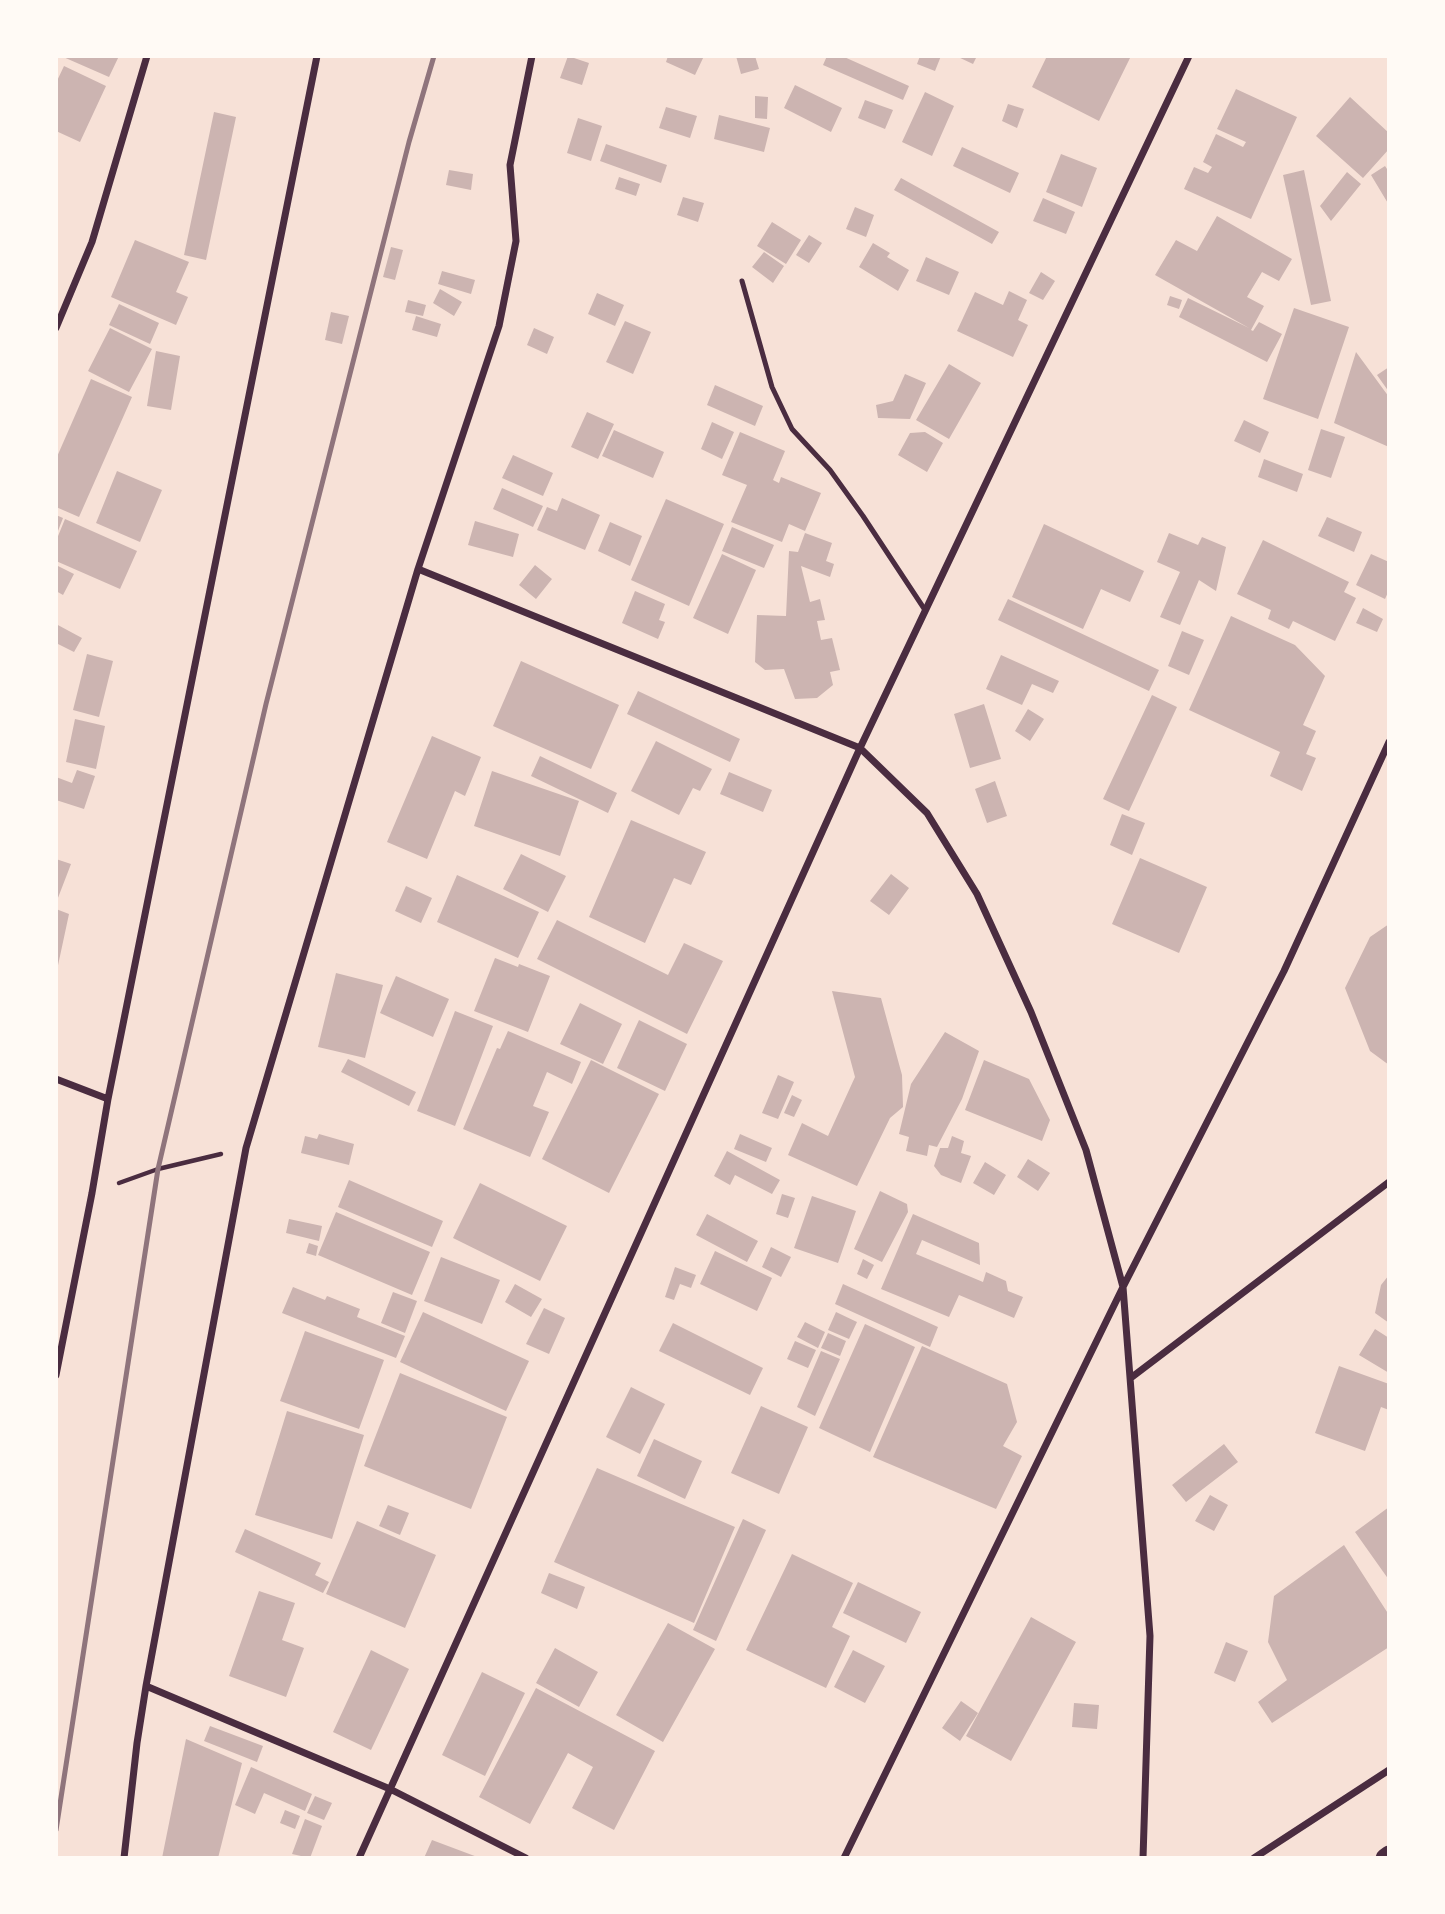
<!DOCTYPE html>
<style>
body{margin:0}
#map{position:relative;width:1445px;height:1914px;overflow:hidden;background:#f7e1d7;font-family:"Golos Text",sans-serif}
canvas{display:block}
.frame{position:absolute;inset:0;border:58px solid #fffaf5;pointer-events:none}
</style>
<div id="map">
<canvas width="1445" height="1914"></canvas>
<div class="frame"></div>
</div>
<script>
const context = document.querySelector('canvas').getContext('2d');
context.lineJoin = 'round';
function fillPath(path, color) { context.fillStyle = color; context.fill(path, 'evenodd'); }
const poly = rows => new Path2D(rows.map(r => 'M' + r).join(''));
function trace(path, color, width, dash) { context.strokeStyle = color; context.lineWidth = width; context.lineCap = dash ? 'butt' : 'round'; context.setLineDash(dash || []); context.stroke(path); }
fillPath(poly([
 [61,56,119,56,109,77],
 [568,56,589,63,582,85,560,78],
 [668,56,704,56,695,75,666,62],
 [736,56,755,56,759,69,741,74],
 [827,56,842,56,909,86,903,100,823,65],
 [920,56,941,56,935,71,917,64],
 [956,56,977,56,973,64],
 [1047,56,1131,56,1099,121,1032,87],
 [64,66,106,86,80,142,56,131,56,83],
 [795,85,842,108,831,132,784,108],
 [1236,89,1297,117,1251,219,1184,189,1194,167,1208,173,1212,167,1203,162,1216,134,1243,147,1246,142,1217,129],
 [925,92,954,106,932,156,902,142],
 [755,96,768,97,767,119,755,118],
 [1350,97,1389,133,1389,149,1363,178,1316,136],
 [865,100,893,110,885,129,858,118],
 [1008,104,1024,109,1017,128,1002,121],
 [666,107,697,116,690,138,659,128],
 [214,112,236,117,206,260,184,255],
 [719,115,770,128,764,152,714,139],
 [578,118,602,126,591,161,567,153],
 [606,144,667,165,661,183,600,161],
 [962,147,1019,173,1010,193,953,166],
 [1061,154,1097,168,1082,207,1046,192],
 [1385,166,1389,172,1389,205,1371,175],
 [449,170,473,174,471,190,446,185],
 [1304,170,1331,301,1311,305,1283,175],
 [1347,172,1361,184,1331,221,1320,206],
 [619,177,640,184,636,196,615,189],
 [901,178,999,232,992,244,894,190],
 [683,197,704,203,698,222,677,215],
 [1043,198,1075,212,1066,234,1033,221],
 [855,207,874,215,866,237,846,229],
 [1217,216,1292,259,1279,281,1262,272,1247,297,1264,306,1251,330,1253,331,1259,322,1282,334,1267,362,1179,317,1188,298,1249,328,1155,275,1176,240,1197,251],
 [772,222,801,240,786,264,757,246],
 [809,235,822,243,809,263,796,255],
 [135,240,189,262,176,292,188,297,176,325,111,297],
 [873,243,890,253,887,257,909,270,898,291,859,267],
 [391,247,403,250,395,280,383,277],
 [764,252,784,266,773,283,752,267],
 [926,257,959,272,949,295,916,281],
 [442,271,475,280,471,294,438,284],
 [1041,272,1055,281,1043,300,1029,293],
 [440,289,462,302,454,316,433,303],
 [1009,291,1027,300,1018,320,1028,325,1013,357,957,331,975,292,1003,305],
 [597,293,624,305,615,326,588,314],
 [1170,296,1182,300,1179,309,1167,305],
 [408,300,426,305,423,316,405,312],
 [119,304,159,323,150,344,109,325],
 [1294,308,1349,327,1318,419,1263,399],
 [331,312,349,316,342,344,325,340],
 [416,316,441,324,437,337,412,330],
 [625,321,651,332,633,374,606,362],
 [110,328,152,349,129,392,88,371],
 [534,328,554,337,547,354,527,345],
 [156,351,180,356,171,410,147,406],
 [1356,352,1389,397,1389,447,1334,423],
 [949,364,981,383,949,439,916,420],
 [1389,367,1389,392,1377,375],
 [905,374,926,383,910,419,878,418,876,405,893,401],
 [91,379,132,397,79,517,56,507,56,459],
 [715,385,763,406,755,426,707,405],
 [587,412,614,424,598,459,571,447],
 [1244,420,1269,432,1260,453,1234,441],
 [712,422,734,432,722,459,701,449],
 [1321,429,1345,437,1331,478,1308,470],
 [614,430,664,452,653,478,602,456],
 [740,432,785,451,773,480,779,483,781,477,821,493,805,531,789,524,782,542,731,522,747,485,722,475],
 [925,432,943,443,927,472,898,455,910,433],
 [513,455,553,473,543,496,502,478],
 [1264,459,1303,474,1297,492,1258,477],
 [117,471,162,490,140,542,96,523],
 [502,488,543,506,533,527,493,509],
 [562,498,600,515,585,550,537,530,547,507,557,511],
 [666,499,724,524,689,606,631,580],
 [56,515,63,518,56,536],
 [1327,517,1362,532,1354,552,1318,536],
 [65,519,137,551,120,589,56,561,56,541],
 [475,521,519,534,513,557,468,545],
 [610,522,642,536,630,566,598,551],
 [1044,524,1144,571,1130,602,1101,589,1083,629,1012,597],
 [732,527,774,545,764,568,722,551],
 [805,533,832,543,826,561,834,564,830,577,801,566,810,602,820,599,825,620,817,621,821,640,832,638,840,670,830,672,833,685,817,698,795,699,784,669,765,670,755,662,757,615,786,616,789,551,798,552],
 [1169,533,1198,545,1202,537,1226,547,1216,591,1199,580,1180,625,1160,617,1180,572,1157,562],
 [1263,540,1349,582,1344,592,1356,598,1335,641,1293,621,1289,629,1268,619,1271,610,1237,594],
 [722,554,756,570,728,634,693,618],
 [1371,554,1389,562,1389,590,1385,599,1356,585],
 [56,565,74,574,63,595,56,591],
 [535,565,552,579,536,599,519,585],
 [635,591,665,604,659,620,665,622,658,639,622,623],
 [1008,599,1159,670,1149,691,998,620],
 [1363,608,1383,619,1377,632,1356,623],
 [1231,616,1295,645,1325,676,1303,725,1316,731,1306,754,1316,758,1302,791,1270,776,1280,752,1189,710],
 [56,624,82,638,74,652,56,643],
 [1182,631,1204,640,1189,675,1168,666],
 [87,654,113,661,99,717,73,710],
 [1001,655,1059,681,1053,693,1032,684,1022,705,986,689],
 [521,661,619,705,591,769,493,726],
 [638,691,740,739,730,762,627,714],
 [1152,695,1177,707,1129,811,1103,799],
 [984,704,1001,759,970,768,954,714],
 [1028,709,1044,719,1030,741,1015,731],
 [75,719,105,726,96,769,66,762],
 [432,736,481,757,465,796,455,791,427,859,387,842],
 [656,741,712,769,700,791,693,788,679,815,631,791],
 [540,756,617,793,608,813,531,776],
 [77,770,95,776,84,809,56,800,56,777,72,783],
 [492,771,579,801,560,856,474,826],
 [729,772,772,790,763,812,720,794],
 [995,781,1007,816,987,823,975,789],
 [1122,814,1145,823,1132,855,1110,845],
 [631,820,706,852,691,885,674,878,645,943,589,917],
 [521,854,566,876,548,912,503,889],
 [1140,858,1207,887,1179,953,1112,924],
 [56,859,71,864,56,903],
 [891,874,909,888,889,915,870,901],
 [457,875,539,912,518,958,437,922],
 [406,886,432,898,421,923,395,911],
 [56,909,69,914,57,970,56,970],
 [557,920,668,975,684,943,723,961,687,1034,537,959],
 [1389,924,1389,1065,1370,1051,1345,988,1370,937],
 [495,958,518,967,519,964,550,976,528,1032,474,1011],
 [336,973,383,985,365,1058,318,1047],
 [396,976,449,999,433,1037,380,1013],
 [832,991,881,998,902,1075,903,1107,890,1118,857,1186,788,1155,802,1123,828,1136,855,1077],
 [580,1003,622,1024,603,1064,560,1044],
 [455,1011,493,1026,455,1126,417,1111],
 [639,1020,687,1044,665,1091,617,1068],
 [508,1031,581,1062,572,1084,547,1072,533,1106,549,1112,530,1157,463,1129,497,1048,500,1049],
 [945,1032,979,1051,962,1099,937,1147,929,1145,927,1156,906,1151,909,1137,899,1134,911,1084],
 [348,1059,416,1092,409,1106,341,1072],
 [591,1060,659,1094,609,1193,542,1159],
 [984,1060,1029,1079,1050,1120,1042,1141,965,1110],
 [778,1075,794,1082,778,1119,762,1113],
 [792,1095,802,1100,794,1117,784,1113],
 [319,1134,354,1144,349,1165,301,1153,305,1136,317,1139],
 [740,1134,772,1148,766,1162,734,1149],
 [952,1136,964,1141,961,1153,971,1156,961,1183,941,1175,934,1166,940,1148,948,1148],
 [727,1151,780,1180,772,1194,735,1175,730,1185,714,1176],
 [1028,1159,1050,1173,1038,1191,1017,1177],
 [985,1162,1006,1175,994,1195,973,1183],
 [349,1180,443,1221,432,1247,338,1207],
 [480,1183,567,1226,540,1281,453,1238],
 [880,1191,907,1204,908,1212,882,1262,854,1249],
 [782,1194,795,1198,788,1218,776,1214],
 [812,1196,856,1211,838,1263,794,1248],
 [336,1212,430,1252,412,1295,318,1255],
 [707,1214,758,1241,747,1262,696,1235],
 [913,1214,979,1243,980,1265,922,1240,916,1254,983,1282,986,1272,1006,1281,1008,1291,1023,1297,1014,1318,959,1295,949,1317,881,1289],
 [289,1219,322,1226,319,1241,286,1233],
 [309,1243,318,1246,316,1256,306,1253],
 [771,1247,791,1257,781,1277,762,1267],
 [715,1251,772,1278,757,1311,700,1284],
 [441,1257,500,1280,482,1324,424,1301],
 [863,1259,874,1265,867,1279,857,1274],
 [675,1267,696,1275,691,1288,680,1284,674,1300,665,1297],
 [1389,1275,1389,1323,1375,1313,1381,1285],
 [515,1284,542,1299,531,1317,505,1302],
 [843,1284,938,1327,930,1347,835,1304],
 [293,1287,325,1300,327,1296,360,1309,357,1317,405,1336,396,1358,282,1313],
 [393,1292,417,1301,405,1333,381,1323],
 [544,1308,565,1318,549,1354,526,1344],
 [423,1312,529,1361,506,1411,400,1362],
 [836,1312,857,1322,849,1339,828,1330],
 [805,1322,825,1332,818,1348,797,1337],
 [673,1323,763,1368,750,1395,659,1351],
 [865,1324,915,1347,870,1452,819,1428],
 [1375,1329,1389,1338,1389,1373,1359,1355],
 [305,1331,384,1360,359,1429,280,1401],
 [828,1333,846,1341,840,1356,821,1348],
 [795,1341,816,1350,808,1368,787,1359],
 [922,1346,1007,1384,1017,1422,1003,1446,1022,1456,996,1509,873,1457],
 [821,1351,840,1359,815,1416,797,1407],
 [1339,1366,1389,1384,1389,1410,1381,1407,1365,1451,1315,1433],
 [400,1373,507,1417,471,1509,364,1466],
 [631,1387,665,1404,640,1454,606,1437],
 [761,1406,808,1427,779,1494,731,1473],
 [287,1411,364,1435,332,1539,255,1515],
 [654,1439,702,1461,685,1499,637,1476],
 [1224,1444,1238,1462,1186,1502,1172,1485],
 [597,1468,735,1527,694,1623,554,1562],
 [1210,1495,1228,1505,1214,1531,1195,1521],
 [388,1505,409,1513,400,1535,379,1526],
 [1389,1507,1389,1580,1355,1532],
 [743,1519,766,1530,716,1641,693,1630],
 [357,1521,436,1555,405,1628,326,1594],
 [245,1529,321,1563,315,1575,329,1582,323,1593,235,1552],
 [1344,1545,1389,1615,1389,1647,1272,1723,1258,1702,1287,1680,1268,1642,1274,1596],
 [792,1554,853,1583,832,1627,850,1636,826,1688,746,1650],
 [549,1573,585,1587,577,1609,541,1593],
 [858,1582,921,1612,906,1643,843,1613],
 [259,1591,295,1603,282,1640,304,1648,286,1697,229,1676],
 [1031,1617,1076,1642,1011,1761,966,1736],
 [668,1623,715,1649,663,1742,616,1715],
 [1226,1642,1248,1651,1235,1682,1214,1673],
 [555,1648,598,1672,579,1707,536,1683],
 [371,1650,409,1669,371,1750,333,1732],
 [853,1650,885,1666,865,1703,834,1687],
 [482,1672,525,1693,485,1776,442,1755],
 [536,1688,655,1751,614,1830,572,1808,593,1767,568,1753,530,1824,479,1797],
 [961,1701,978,1713,960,1741,942,1728],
 [1074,1703,1099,1705,1097,1729,1072,1727],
 [210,1726,263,1746,257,1762,204,1741],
 [186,1739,242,1763,218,1858,162,1858],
 [251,1767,312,1794,305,1811,264,1793,255,1814,235,1805],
 [315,1796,332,1803,324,1820,307,1813],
 [285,1810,300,1816,295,1829,280,1823],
 [305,1819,322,1826,310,1858,292,1854],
 [432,1840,480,1858,424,1858]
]), '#ccb4b1');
trace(poly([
 [119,1183,158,1169,221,1154]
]), '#4a2c40', 4.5);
trace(poly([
 [742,281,772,387,792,429,830,470,863,516,925,610]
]), '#4a2c40', 5);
trace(poly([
 [56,328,92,242,147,56],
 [418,569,860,748,927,813,977,894,1031,1012,1086,1150,1123,1287,1150,1636,1143,1858],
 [56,1079,108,1099],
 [56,1375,92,1193,108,1099,317,56],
 [1132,1377,1389,1182],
 [146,1686,390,1789,526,1858],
 [124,1858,137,1743,146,1686,246,1148,418,569,499,326,516,241,510,165,532,56],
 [359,1858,860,748,1189,56],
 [844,1858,1123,1287,1284,971,1389,742],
 [1254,1858,1389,1770]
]), '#4a2c40', 7);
trace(poly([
 [1385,1858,1389,1855]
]), '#4a2c40', 19);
trace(poly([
 [56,1830,158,1169,266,704,409,142,434,56]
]), '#8f747c', 5);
</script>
